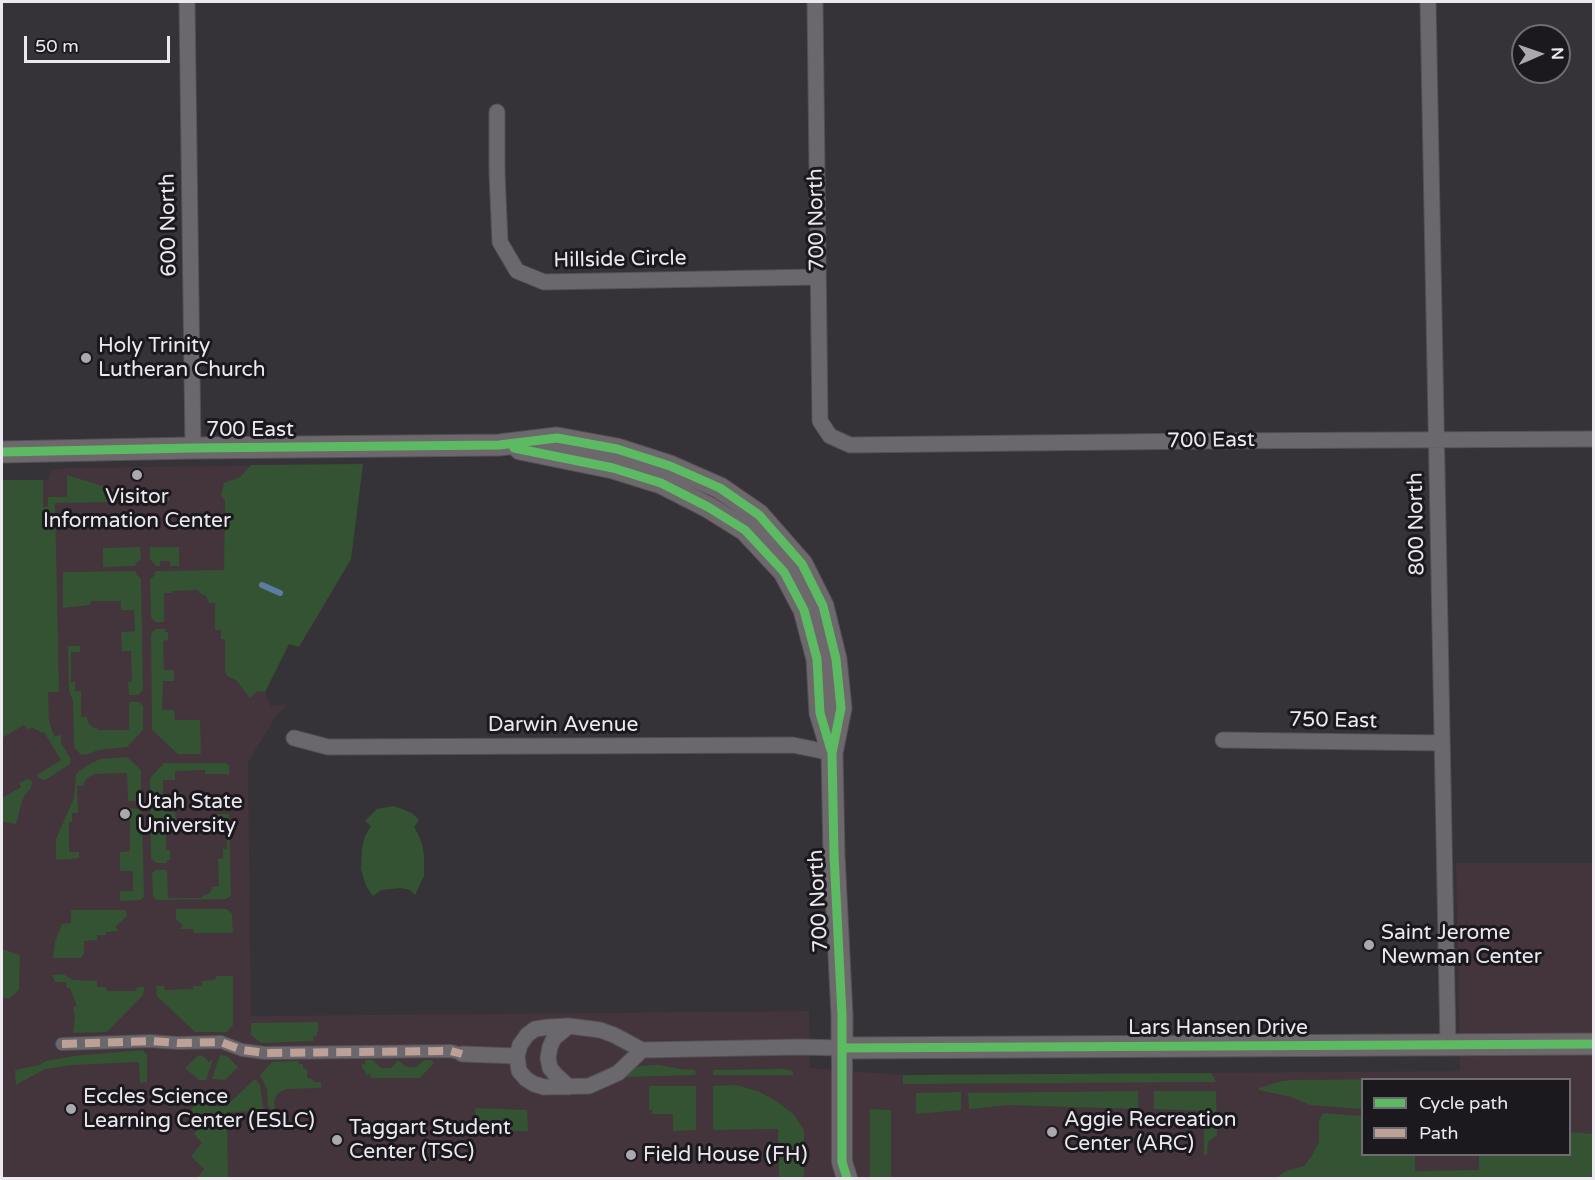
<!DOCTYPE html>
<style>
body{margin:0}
#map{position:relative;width:1595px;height:1180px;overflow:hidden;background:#353238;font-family:"Varela Round",sans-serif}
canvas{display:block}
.frame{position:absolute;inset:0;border:3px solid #ece8f0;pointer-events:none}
.legend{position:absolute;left:1361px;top:1078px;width:210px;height:78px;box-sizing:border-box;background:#1b191e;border:2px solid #6f6c72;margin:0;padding:8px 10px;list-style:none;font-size:18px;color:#ece8f0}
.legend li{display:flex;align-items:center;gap:12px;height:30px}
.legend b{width:30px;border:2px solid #6f6c72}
.north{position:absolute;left:1511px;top:24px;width:60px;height:60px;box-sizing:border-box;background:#1b191e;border:2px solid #6f6c72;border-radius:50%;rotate:88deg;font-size:16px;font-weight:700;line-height:24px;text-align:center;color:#ece8f0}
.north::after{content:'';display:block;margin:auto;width:21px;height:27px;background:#aca8b0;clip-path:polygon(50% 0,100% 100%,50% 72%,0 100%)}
.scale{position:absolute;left:24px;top:36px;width:146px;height:27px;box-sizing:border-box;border:3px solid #ece8f0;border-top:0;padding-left:8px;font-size:18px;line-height:21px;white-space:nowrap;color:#ece8f0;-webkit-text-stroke:4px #1b191e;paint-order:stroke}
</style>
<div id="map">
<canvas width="1595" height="1180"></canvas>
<div class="frame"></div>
<ul class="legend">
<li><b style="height:8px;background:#5cba63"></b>Cycle path</li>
<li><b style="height:8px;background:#bda197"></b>Path</li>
</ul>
<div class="north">N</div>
<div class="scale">50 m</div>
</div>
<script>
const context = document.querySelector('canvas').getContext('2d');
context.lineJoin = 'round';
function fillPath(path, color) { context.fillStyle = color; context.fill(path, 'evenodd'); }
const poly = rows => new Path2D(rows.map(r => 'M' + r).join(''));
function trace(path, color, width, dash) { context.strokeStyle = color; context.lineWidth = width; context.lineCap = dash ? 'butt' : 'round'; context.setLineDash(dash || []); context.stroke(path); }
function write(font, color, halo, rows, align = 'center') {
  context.font = font + ' "Varela Round",sans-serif'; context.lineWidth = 6; context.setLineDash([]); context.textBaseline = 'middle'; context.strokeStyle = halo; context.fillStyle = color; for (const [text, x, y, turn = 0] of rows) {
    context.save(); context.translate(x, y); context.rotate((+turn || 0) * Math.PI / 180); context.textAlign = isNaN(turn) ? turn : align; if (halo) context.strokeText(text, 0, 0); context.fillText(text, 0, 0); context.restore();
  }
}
fillPath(poly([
 [363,464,351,559,299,647,289,644,265,692,271,706,288,704,275,717,269,728,248,762,251,1016,809,1011,810,1068,903,1075,1460,1071,1456,863,1593,863,1593,1178,2,1178,2,480,48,480,51,470,67,468],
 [1362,1080,1570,1080,1570,1154,1362,1154]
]), '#44343b');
fillPath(poly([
 [363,464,351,559,299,647,289,644,265,692,257,691,250,698,236,680,227,676,225,671,225,639,221,639,221,630,215,630,215,603,209,603,206,596,199,593,199,590,172,591,172,593,164,593,164,622,155,622,151,617,150,579,154,576,156,571,224,570,225,501,221,495,224,483,240,477,251,465],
 [67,475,125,493,126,494,162,493,169,495,169,501,55,503,59,692,48,692,49,720,53,734,55,736,61,735,61,743,71,759,70,764,45,780,39,778,37,775,61,760,44,732,42,733,33,728,27,729,24,725,2,738,2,480,43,480,43,507,48,507,48,497,67,497],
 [140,547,141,559,136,563,135,566,103,567,103,548],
 [150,547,179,547,179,566,170,566,170,561,160,561,160,566,156,566,150,559],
 [135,571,137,575,141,579,143,690,138,695,129,695,128,682,132,681,131,651,122,651,121,632,135,631,134,610,121,610,121,601,91,601,90,605,63,608,63,572],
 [155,629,165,629,165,632,168,632,168,640,163,641,164,670,174,670,174,681,163,681,162,710,174,710,175,720,200,720,201,754,178,754,152,730,151,634],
 [68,646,80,646,80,652,71,652,71,682,75,682,75,691,81,691,81,717,87,717,89,724,94,728,97,728,97,730,129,730,129,702,139,702,143,706,143,730,127,747,98,750,86,755,80,754,74,747,73,700,69,691],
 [127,757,141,770,141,797,138,801,128,801,127,773,94,774,93,775,87,778,83,786,77,786,78,813,72,813,72,822,69,822,69,852,79,852,79,858,57,860,56,859,56,839,74,798,76,774,86,766,100,759],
 [164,763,226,763,229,765,229,776,227,774,205,774,205,770,175,771,175,780,163,780,163,799,165,800,165,812,175,812,176,820,166,821,166,850,170,850,170,860,167,860,167,863,156,863,151,858,150,778],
 [27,779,28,780,30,779,32,782,31,788,25,795,22,801,16,824,3,822,2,798,21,787,19,783],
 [394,806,412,813,419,820,414,827,419,836,422,844,424,855,424,876,415,895,410,890,401,888,381,890,373,896,366,886,361,869,362,848,365,836,371,826,365,821,377,809],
 [128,808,138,809,142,813,144,897,141,900,120,901,120,891,133,891,133,871,120,871,120,852,130,851,130,821,126,820,126,813,128,812],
 [217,814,229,814,231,896,226,899,156,900,153,896,152,873,156,870,167,870,168,898,202,898,202,896,210,893,212,887,219,886,218,859,223,858,223,849,227,849,226,822,218,821],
 [176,909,227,909,232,914,233,933,194,933,193,929,180,929,183,926,176,919],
 [71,910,126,910,127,916,115,927,119,931,106,932,106,935,97,935,97,940,84,941,84,955,82,955,82,958,53,958,55,942,62,924,71,923],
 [2,949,20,955,19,990,10,998,2,998],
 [64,974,73,980,97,981,97,987,106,987,107,991,136,991,137,987,144,987,144,991,142,996,107,1032,73,1033,75,1016,73,1007,77,1006,70,988,67,988,66,982,55,982,52,975],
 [216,976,233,976,233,1025,227,1032,195,1032,157,996,156,986,164,986,165,990,193,989,193,986,202,986,202,981,215,980],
 [318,1022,318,1031,317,1031,317,1036,313,1036,314,1041,261,1043,251,1035,251,1023],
 [143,1050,147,1055,147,1082,140,1083,139,1062,73,1065,45,1069,16,1085,15,1070,39,1065,46,1061,73,1056],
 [199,1055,203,1056,209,1062,213,1059,206,1080,199,1080,185,1068],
 [220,1055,227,1056,238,1067,225,1080,212,1079],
 [365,1060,373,1060,381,1068,391,1068,398,1060,406,1067,416,1067,424,1060,431,1060,434,1063,420,1078,371,1078,370,1074,366,1076,365,1070,362,1069,362,1064,365,1064],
 [299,1061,299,1064,303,1064,303,1068,307,1069,307,1078,313,1079,313,1082,321,1082,321,1088,286,1089,277,1094,274,1101,275,1110,281,1116,287,1119,287,1127,279,1127,277,1117,268,1106,267,1089,260,1075,272,1062],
 [653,1065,660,1065,680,1069,695,1070,696,1075,624,1077,632,1069,641,1066],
 [782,1069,793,1071,793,1075,713,1075,713,1070],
 [1211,1073,1216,1082,903,1084,903,1075],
 [1529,1078,1529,1080,1362,1080,1362,1109,1310,1105,1291,1097,1259,1090,1259,1088,1282,1081,1292,1080],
 [255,1079,260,1085,263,1107,270,1117,272,1127,264,1127,263,1111,227,1112,228,1178,197,1178,204,1169,191,1156,202,1143,194,1134,202,1124,189,1112,200,1099,208,1106,226,1106],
 [736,1085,760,1092,778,1102,794,1115,804,1130,804,1175,801,1178,779,1178,778,1129,713,1130,713,1086],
 [649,1086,696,1086,696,1130,673,1131,673,1114,652,1114,652,1110,649,1110],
 [1138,1091,1138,1109,1008,1105,969,1109,968,1093],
 [1154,1091,1216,1091,1217,1135,1208,1142,1207,1155,1204,1155,1204,1111,1154,1109],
 [961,1092,961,1110,916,1114,916,1093],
 [475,1108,527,1110,528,1131,483,1131,476,1126],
 [870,1109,891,1110,891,1178,870,1178],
 [1323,1113,1362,1116,1362,1154,1415,1155,1415,1171,1479,1170,1479,1155,1570,1154,1570,1132,1593,1134,1593,1178,1276,1178,1286,1171,1304,1166,1311,1157,1319,1142,1319,1121]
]), '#335333');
trace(poly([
 [262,585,280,593]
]), '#5e7ca2', 6);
const pedestrian = poly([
 [62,1044,150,1041,178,1043,221,1042,242,1050,265,1053,451,1051,462,1054]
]);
const minor = poly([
 [187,2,193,448],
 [815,2,820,421,830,436,850,445,1206,441,1594,439],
 [1428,2,1448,1045],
 [497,112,497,173,500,242,517,271,544,282,818,277],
 [294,738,328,747,793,745,832,753],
 [1223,740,1442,743],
 [642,1050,618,1073,589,1086,544,1087,534,1084,526,1079,519,1071,517,1056,520,1045,527,1035,535,1029,549,1027,569,1026,600,1030,614,1035,642,1050,800,1047,842,1048],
 [462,1054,517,1056],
 [569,1087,555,1074,550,1068,548,1058,550,1047,554,1038,569,1026]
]);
const tertiary = poly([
 [842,1048,842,1162,847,1178]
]);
const secondary = poly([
 [520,449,613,468,661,483,708,507,745,530,784,572,804,610,817,659,820,713,831,749],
 [2,452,193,448,499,445,557,438,617,449,670,466,720,488,759,515,802,564,823,606,836,659,841,708,832,753,834,855,842,1015,842,1048,1594,1044]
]);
trace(pedestrian, '#535056', 14);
trace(minor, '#535056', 17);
trace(tertiary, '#535056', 22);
trace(secondary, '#535056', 23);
trace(pedestrian, '#6b686d', 12);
trace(minor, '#6b686d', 15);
trace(tertiary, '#6b686d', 20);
trace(secondary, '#6d686c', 21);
trace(poly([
 [62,1044,150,1041,178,1043,221,1042,242,1050,265,1053,451,1051,462,1054]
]), '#bda197', 8, [15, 8]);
trace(poly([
 [514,448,613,468,661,483,708,507,745,530,784,572,804,610,817,659,820,713,831,750],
 [2,452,193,448,499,445,557,438,617,449,670,466,720,488,759,515,802,564,823,606,836,659,841,708,832,753,834,855,842,1015,842,1162,847,1178],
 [842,1048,1594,1044]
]), '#5cba63', 9);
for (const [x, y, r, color] of [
 [86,358,6,"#aca8b0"],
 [137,475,6,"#aca8b0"],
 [125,814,6,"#aca8b0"],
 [1369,945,6,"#aca8b0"],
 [71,1109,6,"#aca8b0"],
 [1052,1132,6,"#aca8b0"],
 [337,1140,6,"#aca8b0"],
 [631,1155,6,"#aca8b0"]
]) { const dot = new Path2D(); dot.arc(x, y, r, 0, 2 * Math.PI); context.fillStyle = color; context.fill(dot); trace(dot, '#1b191e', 2); }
write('21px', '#ece8f0', '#1b191e', [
 ["700 North",817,220,-91],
 ["600 North",169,225,-91],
 ["Hillside Circle",620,260,-1],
 ["700 East",250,430],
 ["700 East",1211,441,-1],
 ["800 North",1417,524,-91],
 ["750 East",1333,721,1],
 ["Darwin Avenue",563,725],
 ["700 North",819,901,-93],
 ["Lars Hansen Drive",1218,1028]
]);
write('21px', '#ece8f0', '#1b191e', [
 ["Holy Trinity",98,346],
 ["Lutheran Church",98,370],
 ["Visitor",137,497,"center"],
 ["Information Center",137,521,"center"],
 ["Utah State",137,802],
 ["University",137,826],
 ["Saint Jerome",1381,933],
 ["Newman Center",1381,957],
 ["Eccles Science",83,1097],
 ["Learning Center (ESLC)",83,1121],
 ["Aggie Recreation",1064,1120],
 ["Center (ARC)",1064,1144],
 ["Taggart Student",349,1128],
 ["Center (TSC)",349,1152],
 ["Field House (FH)",643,1155]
], 'left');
</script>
